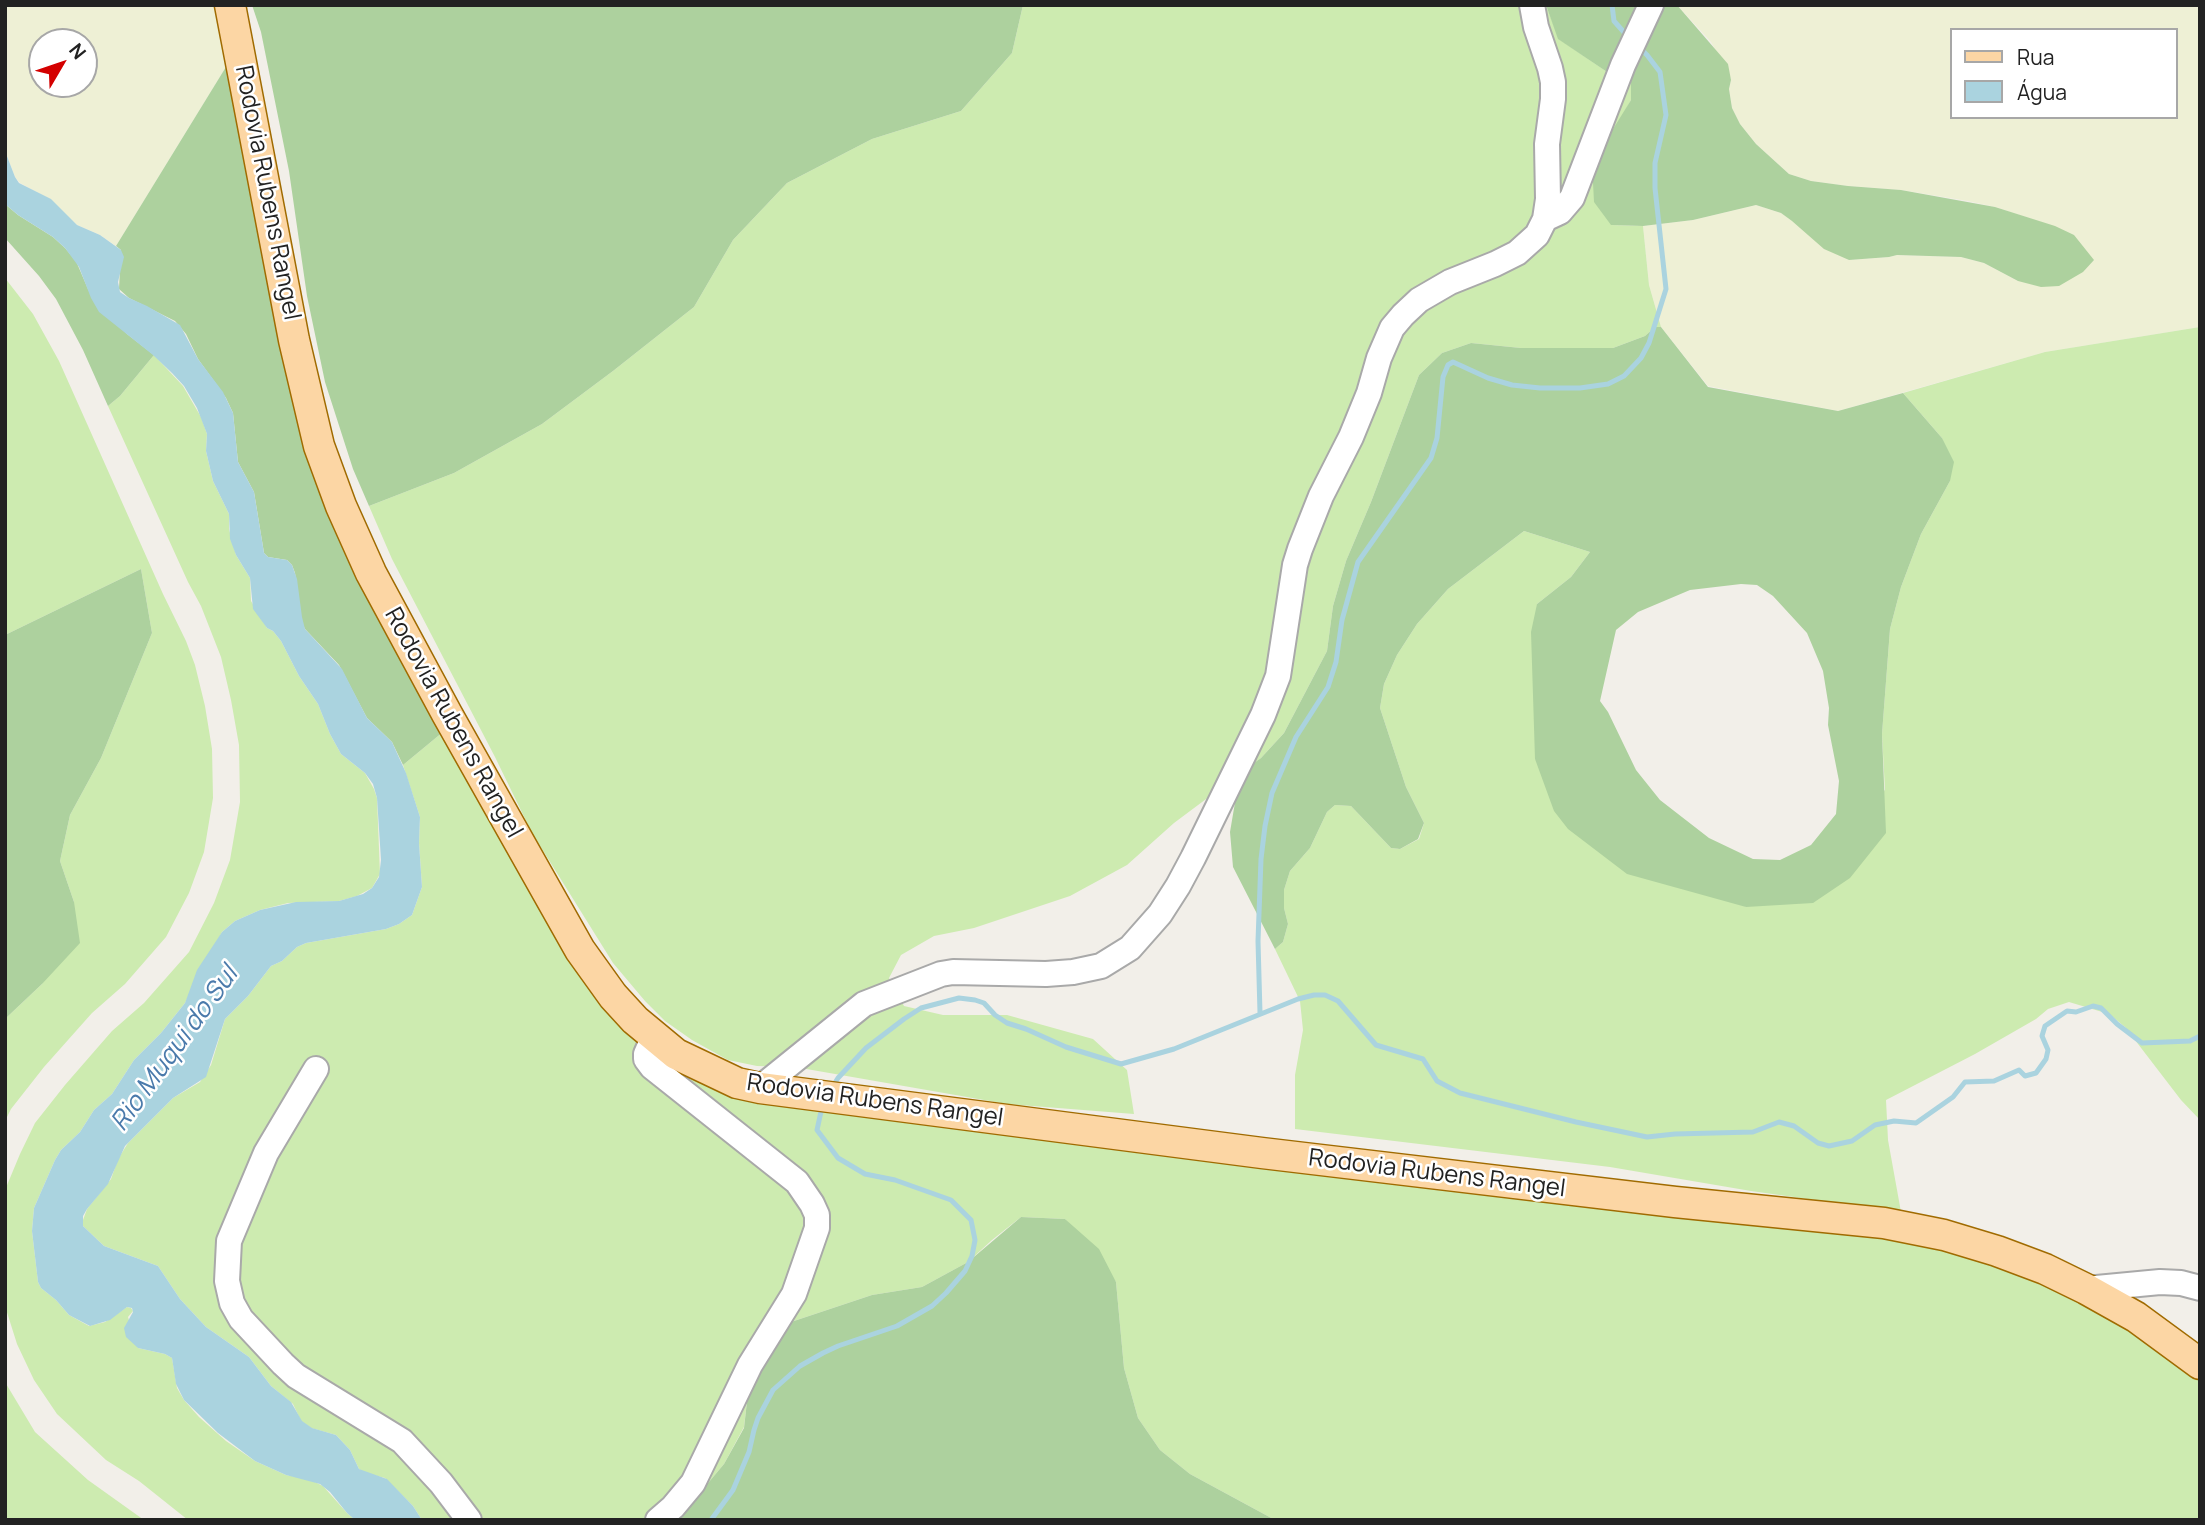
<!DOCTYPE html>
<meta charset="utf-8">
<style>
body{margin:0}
#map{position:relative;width:2205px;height:1525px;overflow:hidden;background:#f2efe9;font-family:Manrope,sans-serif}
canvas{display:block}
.frame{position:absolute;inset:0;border:7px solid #222;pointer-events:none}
.legend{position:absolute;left:1950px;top:28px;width:228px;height:91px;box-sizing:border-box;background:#fff;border:2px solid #a7a7a7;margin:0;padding:9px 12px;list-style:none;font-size:21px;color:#222}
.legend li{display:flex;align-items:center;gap:14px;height:35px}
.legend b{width:35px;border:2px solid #a7a7a7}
.north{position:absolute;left:28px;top:28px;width:70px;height:70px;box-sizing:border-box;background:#fff;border:2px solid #a7a7a7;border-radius:50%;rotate:51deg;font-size:19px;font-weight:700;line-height:28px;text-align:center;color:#222}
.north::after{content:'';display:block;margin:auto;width:24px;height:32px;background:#d40000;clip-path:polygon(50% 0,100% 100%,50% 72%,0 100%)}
</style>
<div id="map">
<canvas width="2205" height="1525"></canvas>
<div class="frame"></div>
<ul class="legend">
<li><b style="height:9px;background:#fcd6a4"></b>Rua</li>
<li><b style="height:19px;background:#aad3df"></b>Água</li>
</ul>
<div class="north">N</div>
</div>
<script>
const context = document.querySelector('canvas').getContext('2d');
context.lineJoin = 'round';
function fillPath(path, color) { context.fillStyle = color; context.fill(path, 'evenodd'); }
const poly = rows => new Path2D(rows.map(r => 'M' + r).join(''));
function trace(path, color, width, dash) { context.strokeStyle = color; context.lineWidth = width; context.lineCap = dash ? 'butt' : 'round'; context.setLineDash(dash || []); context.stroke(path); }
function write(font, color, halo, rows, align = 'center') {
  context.font = font + ' Manrope,sans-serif'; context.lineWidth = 5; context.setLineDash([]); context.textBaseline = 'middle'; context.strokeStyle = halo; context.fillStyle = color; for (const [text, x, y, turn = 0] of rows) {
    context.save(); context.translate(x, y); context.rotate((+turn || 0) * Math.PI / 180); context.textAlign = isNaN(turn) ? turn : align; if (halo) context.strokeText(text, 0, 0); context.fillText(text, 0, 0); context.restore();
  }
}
fillPath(poly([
 [5,5,223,5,237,49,116,246,100,235,77,225,46,197,20,183,15,177,5,151],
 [42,42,84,42,84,84,42,84],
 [1677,5,2200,5,2200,327,2045,352,1838,411,1708,386,1661,327,1649,285,1643,226,1693,220,1756,205,1781,213,1849,260,1889,257,1897,255,1961,257,1984,263,2018,281,2040,222,1995,207,1968,201,1901,190,1848,186,1811,181,1789,174,1756,144,1740,124,1732,108,1729,89,1731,79,1711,42],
 [1951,30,2175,30,2175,117,1951,117]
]), '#eef0d5');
fillPath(poly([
 [1023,5,1546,5,1559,39,1610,74,1628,77,1631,81,1631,100,1623,115,1611,225,1643,226,1649,285,1661,327,1655,327,1645,336,1613,348,1521,348,1471,343,1442,353,1419,375,1371,502,1346,561,1333,606,1327,651,1284,733,1261,758,1174,823,1127,865,1070,896,974,928,934,936,901,955,889,978,904,1006,943,1015,1007,1015,1093,1039,1127,1070,1134,1114,1007,1104,795,1067,757,1066,728,1060,692,1040,665,1021,645,1001,613,963,532,833,495,757,392,559,369,506,454,473,542,424,613,371,694,307,733,240,787,183,872,139,961,111,1012,53],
 [5,278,33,314,59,361,163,594,186,641,195,665,205,706,212,749,213,798,204,852,189,893,166,937,125,984,92,1013,44,1067,11,1109,5,1121,5,1019,42,984,74,902,60,861,70,815,101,758,152,633,141,569,5,635],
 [2200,327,2200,1120,2181,1100,2125,1027,2109,1014,2069,1002,2048,1009,2036,1019,1975,1054,1886,1100,1888,1140,1901,1212,1751,1191,1610,1167,1295,1129,1295,1075,1303,1030,1300,1001,1275,949,1283,942,1288,924,1284,908,1284,890,1290,871,1310,848,1327,812,1335,805,1351,806,1391,848,1400,849,1419,839,1424,823,1406,787,1380,708,1384,684,1397,655,1417,624,1448,589,1524,531,1590,552,1571,577,1537,604,1535,759,1746,907,1885,790,1882,734,1890,629,1901,587,1921,534,1950,481,1942,438,1903,393,2045,352],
 [154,355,183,386,201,417,207,434,206,451,213,481,229,514,229,529,236,555,250,578,251,601,267,628,273,631,281,641,299,676,318,704,330,734,341,754,365,773,374,789,377,798,380,874,372,888,357,896,339,901,288,903,260,910,235,921,222,932,185,1003,161,1033,134,1060,112,1094,94,1110,80,1132,61,1150,55,1160,34,1208,32,1231,38,1282,41,1288,56,1300,69,1315,89,1326,105,1322,127,1307,131,1308,133,1311,128,1317,138,1348,165,1354,172,1358,177,1388,184,1400,199,1417,226,1441,255,1461,286,1475,309,1479,323,1486,347,1513,355,1520,188,1520,139,1481,106,1460,57,1414,34,1380,17,1344,5,1306,5,1190,20,1154,35,1123,65,1085,112,1031,144,1003,189,952,214,903,230,860,240,802,239,745,231,700,221,657,201,606,188,582,108,406,120,396],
 [449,727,471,769,677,1063,1874,1235,1944,1248,2059,1285,2200,1368,2200,1520,1275,1520,1190,1474,1160,1450,1138,1418,1124,1368,1116,1282,1065,1219,1021,1217,992,1240,968,1262,922,1287,872,1295,791,1322,750,1375,744,1427,724,1464,677,1520,422,1520,413,1506,385,1478,365,1473,359,1469,350,1450,336,1435,311,1428,301,1421,293,1404,271,1386,249,1357,206,1327,180,1299,158,1266,104,1246,83,1226,83,1220,87,1209,111,1179,118,1159,128,1143,173,1098,200,1082,211,1065,225,1019,248,996,271,966,282,961,297,947,306,943,386,929,399,924,412,915,422,887,419,843,420,817,403,765],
 [5,1382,35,1432,88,1480,144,1520,5,1520]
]), '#cdebb0');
fillPath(poly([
 [252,5,1023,5,1012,53,961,111,872,139,787,183,733,240,694,307,613,371,542,424,454,473,369,506,353,469,325,382,307,296,289,171,261,32],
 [1546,5,1677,5,1728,64,1731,80,1729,89,1732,108,1740,124,1756,144,1789,174,1811,181,1848,186,1901,190,1995,207,2055,226,2074,235,2094,260,2083,272,2059,286,2041,287,2018,281,1984,263,1961,257,1897,255,1889,257,1849,260,1824,249,1792,221,1781,213,1756,205,1693,220,1643,226,1611,225,1594,202,1592,163,1631,100,1631,81,1628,77,1610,74,1558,39],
 [237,49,299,389,449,727,403,765,392,742,367,718,339,665,305,629,302,623,295,573,292,565,287,560,268,557,264,553,254,492,238,462,233,413,226,398,198,359,186,334,175,321,129,298,119,289,121,250,116,246],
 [5,204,18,215,53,237,65,248,76,261,88,289,127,334,154,355,120,396,108,406,83,350,56,299,39,276,5,238],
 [1655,327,1661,327,1708,387,1838,411,1903,393,1942,438,1954,462,1950,481,1921,534,1901,587,1890,629,1882,734,1886,833,1850,878,1813,903,1746,907,1627,874,1568,829,1554,811,1535,759,1531,632,1537,604,1571,577,1590,552,1524,531,1448,589,1417,624,1397,655,1384,684,1380,708,1406,787,1424,823,1418,839,1400,849,1391,848,1351,806,1335,805,1327,812,1310,848,1290,871,1284,890,1284,908,1288,924,1283,942,1275,949,1233,867,1230,832,1240,773,1261,758,1284,733,1327,651,1333,606,1346,561,1371,502,1419,375,1442,353,1471,343,1521,348,1613,348,1645,336],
 [1741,584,1757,585,1773,596,1807,633,1823,671,1829,708,1828,725,1839,781,1836,814,1811,845,1780,860,1753,859,1709,838,1660,800,1636,770,1608,712,1600,701,1616,630,1638,612,1690,590],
 [141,569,152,633,101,758,70,815,60,861,74,902,80,943,42,984,5,1019,5,635],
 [1021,1217,1065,1219,1099,1249,1116,1282,1124,1368,1138,1418,1160,1450,1190,1474,1275,1520,677,1520,724,1464,744,1428,750,1375,791,1322,872,1295,922,1287,968,1262]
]), '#add19e');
fillPath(poly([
 [5,151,15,177,19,183,51,199,77,225,100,235,121,250,124,257,118,282,120,292,129,298,147,306,180,325,198,359,223,392,233,413,238,462,254,492,264,553,268,557,287,560,292,565,297,579,302,617,305,629,342,669,367,718,392,742,406,773,420,817,419,843,422,887,412,915,399,924,386,929,306,943,297,947,282,961,271,966,248,996,225,1019,206,1077,173,1098,125,1146,108,1184,87,1209,83,1216,83,1226,104,1246,158,1266,180,1299,206,1327,249,1357,271,1386,291,1402,302,1421,312,1428,336,1435,350,1450,359,1469,387,1479,413,1506,422,1520,355,1520,347,1513,330,1492,320,1484,286,1475,255,1461,218,1433,184,1400,176,1384,172,1358,165,1354,138,1348,126,1337,124,1328,133,1312,132,1308,127,1307,110,1320,90,1326,69,1315,56,1300,41,1288,38,1282,32,1231,34,1208,55,1160,61,1150,80,1132,94,1110,112,1094,134,1060,161,1033,185,1003,197,970,222,932,235,921,260,910,296,902,339,901,363,894,372,888,379,877,381,860,377,798,373,784,365,773,341,754,330,734,318,704,299,676,281,641,273,631,267,628,253,609,250,578,236,555,230,539,229,514,213,481,206,451,207,434,197,408,184,386,172,373,153,355,99,312,91,298,79,267,65,248,53,237,18,215,5,204]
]), '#aad3df');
trace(poly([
 [1612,5,1614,21,1629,38],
 [1260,1013,1258,941,1261,859,1265,826,1272,793,1296,737,1328,687,1336,662,1342,620,1358,562,1431,458,1437,438,1443,377,1448,365,1453,362,1488,378,1512,385,1540,388,1580,388,1608,384,1624,376,1641,358,1649,343,1666,289,1655,188,1655,163,1666,115,1660,72,1647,55,1639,47],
 [831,1089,838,1078,866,1048,904,1019,921,1008,959,998,975,1000,984,1003,995,1015,1007,1023,1026,1029,1066,1047,1121,1064,1174,1049,1298,999,1314,995,1325,995,1338,1001,1376,1045,1423,1059,1437,1081,1460,1093,1576,1122,1647,1137,1675,1134,1753,1132,1779,1122,1794,1126,1818,1143,1829,1146,1852,1141,1875,1125,1894,1121,1916,1123,1953,1097,1965,1082,1994,1081,2019,1070,2025,1076,2036,1073,2046,1059,2048,1050,2042,1036,2045,1026,2067,1011,2076,1012,2093,1006,2101,1008,2117,1024,2142,1043,2190,1041,2200,1036],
 [711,1520,733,1490,749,1452,754,1430,758,1418,773,1390,800,1366,823,1353,838,1346,897,1326,932,1306,946,1293,965,1271,972,1256,975,1240,971,1220,951,1200,895,1180,865,1174,838,1158,817,1130,822,1107]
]), '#aad3df', 5);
const minor = poly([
 [1545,219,1560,212,1572,198,1623,65,1651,5],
 [654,1036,646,1054,646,1059,652,1067,797,1182,812,1204,817,1215,817,1228,794,1294,750,1365,693,1483,673,1507,658,1520],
 [316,1069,266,1153,229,1241,227,1281,232,1303,241,1319,283,1364,296,1376,402,1441,441,1483,469,1520],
 [760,1088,864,1004,941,974,953,972,1046,974,1073,972,1101,966,1130,948,1160,914,1178,886,1193,858,1263,715,1278,676,1295,565,1300,549,1321,496,1351,437,1369,393,1379,358,1392,328,1403,315,1419,300,1450,282,1495,264,1517,253,1537,235,1545,219,1548,199,1547,144,1553,99,1553,82,1550,68,1536,27,1532,5],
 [2086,1289,2160,1282,2181,1283,2200,1288]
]);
const major = poly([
 [230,5,294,340,319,446,341,506,371,573,447,714,580,950,613,996,635,1020,676,1054,737,1083,760,1088,1262,1153,1675,1202,1884,1223,1944,1235,1997,1251,2045,1269,2086,1289,2136,1317,2200,1364]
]);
trace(minor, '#a9a9a9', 28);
trace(major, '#a06b00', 33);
trace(minor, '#fff', 24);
trace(major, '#fcd6a4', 30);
write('24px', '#222', '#fff', [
 ["Rodovia Rubens Rangel",267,193,79],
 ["Rodovia Rubens Rangel",453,723,61],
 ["Rodovia Rubens Rangel",875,1101,8],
 ["Rodovia Rubens Rangel",1437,1174,7]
]);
write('italic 26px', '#4a7aab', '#fff', [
 ["Rio Muqui do Sul",175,1049,-54]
]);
</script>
